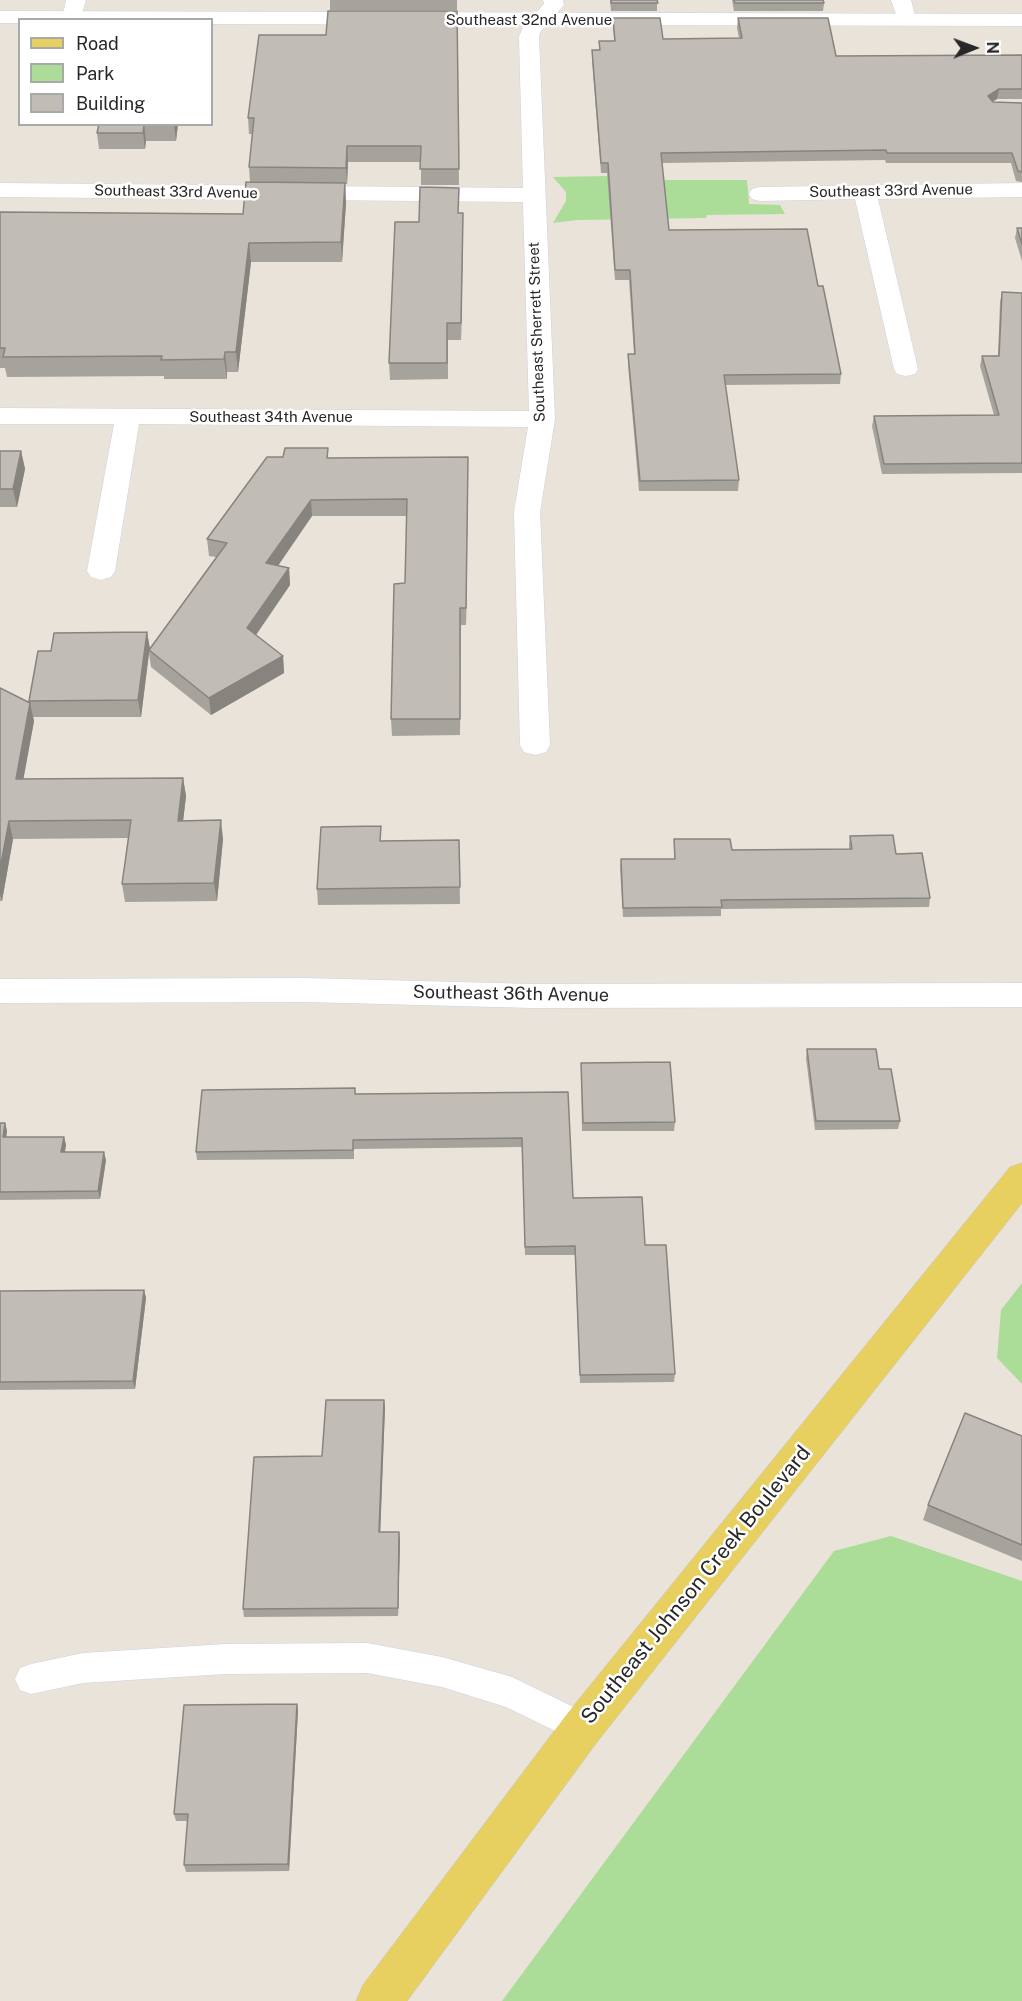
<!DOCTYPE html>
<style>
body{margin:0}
#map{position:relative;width:1022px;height:2001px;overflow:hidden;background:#e9e3d9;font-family:"Public Sans",sans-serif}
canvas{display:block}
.legend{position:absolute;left:18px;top:18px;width:195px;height:108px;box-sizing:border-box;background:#fff;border:2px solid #a9a9a9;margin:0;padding:8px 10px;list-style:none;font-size:18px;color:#272727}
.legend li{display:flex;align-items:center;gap:12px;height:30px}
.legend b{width:30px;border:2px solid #a9a9a9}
.north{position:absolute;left:944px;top:18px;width:60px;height:60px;-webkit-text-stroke:4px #fff;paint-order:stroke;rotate:89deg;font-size:16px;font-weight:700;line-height:24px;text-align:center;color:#272727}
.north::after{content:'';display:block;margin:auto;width:21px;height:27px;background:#272727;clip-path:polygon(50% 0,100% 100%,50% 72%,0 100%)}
</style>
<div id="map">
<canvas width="1022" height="2001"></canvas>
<ul class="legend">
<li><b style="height:8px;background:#e7d060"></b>Road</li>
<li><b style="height:16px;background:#abdd98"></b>Park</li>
<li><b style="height:16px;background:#c1bdb6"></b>Building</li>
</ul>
<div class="north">N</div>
</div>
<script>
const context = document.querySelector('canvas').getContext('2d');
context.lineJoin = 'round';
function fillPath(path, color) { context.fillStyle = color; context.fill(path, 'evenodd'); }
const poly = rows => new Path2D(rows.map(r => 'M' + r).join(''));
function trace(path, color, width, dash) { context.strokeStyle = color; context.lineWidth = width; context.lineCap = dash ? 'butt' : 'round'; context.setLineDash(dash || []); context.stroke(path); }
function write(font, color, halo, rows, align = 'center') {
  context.font = font + ' "Public Sans",sans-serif'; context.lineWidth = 5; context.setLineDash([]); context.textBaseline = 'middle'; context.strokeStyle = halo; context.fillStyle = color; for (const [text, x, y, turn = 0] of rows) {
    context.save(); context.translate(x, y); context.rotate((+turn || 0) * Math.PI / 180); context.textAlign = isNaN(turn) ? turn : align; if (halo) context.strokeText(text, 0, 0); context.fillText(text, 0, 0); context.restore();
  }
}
fillPath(poly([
 [608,176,608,180,747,180,749,204,780,205,785,214,707,215,706,218,577,220,553,223,566,201,566,192,553,177],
 [1022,1283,1022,1384,997,1358,1001,1310],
 [891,1536,1022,1581,1022,2001,502,2001,834,1551]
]), '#abdd98');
const service = poly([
 [367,1643,442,1657,512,1677,594,1717,598,1728,594,1739,582,1744,506,1707,442,1687,367,1673,225,1674,83,1683,31,1694,20,1690,15,1679,20,1668,31,1664,83,1653,225,1644,367,1643]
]);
const minor = poly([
 [66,0,86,0,80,20,62,20,66,0],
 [543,0,563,0,564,5,540,32,539,37,555,419,540,512,550,745,546,752,535,755,524,752,520,745,514,512,528,427,139,424,115,571,111,577,101,580,91,577,87,571,114,424,0,424,0,408,529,411,523,202,0,197,0,183,523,188,519,37,523,27,544,4,543,0],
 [891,0,911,0,916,19,913,23,899,23,891,0],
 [1022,183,1022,197,878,199,918,369,915,374,906,376,897,374,894,369,855,199,760,201,752,199,749,194,752,189,760,187,1022,183],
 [306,978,533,984,1022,983,1022,1007,533,1008,306,1002,0,1003,0,979,306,978]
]);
const tertiary = poly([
 [0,11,1022,14,1022,26,212,24,212,20,20,20,20,23,0,23,0,11]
]);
const primary = poly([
 [1022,1163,1022,1203,597,1742,407,2001,356,2001,363,1985,567,1714,1010,1167,1022,1163]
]);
trace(service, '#ced1df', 1);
trace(minor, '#ced1df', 1);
trace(tertiary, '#ced1df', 1);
trace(primary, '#c3c3c3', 1);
fillPath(service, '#fff');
fillPath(minor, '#fff');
fillPath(tertiary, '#fff');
fillPath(primary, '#e7d060');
fillPath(poly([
 [330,0,457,0,457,10,330,10],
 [610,0,657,0,657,11,611,11],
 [732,0,823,0,824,3,823,11,734,11],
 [457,11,459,185,421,185,421,162,348,162,347,184,345,184,346,203,342,262,251,262,238,372,227,372,227,379,164,379,164,376,7,377,5,368,0,368,0,212,243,214,250,182,249,167,253,134,249,134,248,118,326,35],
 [613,18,663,39,739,38,737,28,738,18,836,56,1022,55,1022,99,997,99,992,102,1022,103,1022,182,1016,181,1011,163,886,163,885,160,662,163,669,230,818,286,841,374,840,384,725,385,739,480,738,491,639,491,628,365,628,354,634,354,629,280,615,280,607,173,601,173,592,60,592,50,599,50,599,41,614,41],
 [99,124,178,124,176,141,146,141,145,149,99,149,97,133],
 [459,213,463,229,461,340,448,340,448,379,390,380,389,363,419,222],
 [1017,228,1022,228,1022,261,1015,238],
 [1002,292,1022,293,1022,473,882,474,872,426,874,416,994,415,980,366,982,356,998,356,1000,302],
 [0,451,21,451,25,469,17,507,0,507],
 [468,457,466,625,461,625,460,735,392,736,391,719,405,583,407,516,312,516,278,566,289,568,290,585,256,635,283,656,284,673,211,715,151,667,149,653,141,717,33,717,34,721,23,779,183,778,186,796,183,821,223,839,217,901,125,902,122,884,128,838,13,839,2,901,0,901,0,688,29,702,29,701,51,651,147,632,150,649,216,557,209,556,207,539,329,458],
 [850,836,896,854,930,898,929,907,721,909,721,916,623,917,620,868,621,859,674,859,674,839,732,850,849,849,849,844],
 [459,840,460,904,318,905,317,889],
 [807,1049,879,1069,900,1121,898,1129,815,1130,806,1058],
 [581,1063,675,1122,674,1131,582,1131],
 [568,1092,573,1198,645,1245,675,1374,674,1382,580,1383,575,1255,525,1255,522,1147,354,1149,354,1159,197,1160,196,1152,356,1094],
 [0,1123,5,1123,7,1131,6,1137,64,1137,66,1145,65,1152,106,1160,100,1199,0,1200],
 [144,1290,146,1298,135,1389,0,1390,0,1291],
 [384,1400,385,1408,380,1532,400,1539,398,1616,244,1617,243,1609,322,1456],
 [1022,1436,1022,1561,923,1520,928,1505],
 [297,1704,298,1711,289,1871,186,1872,184,1865,188,1821,176,1821,174,1814]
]), '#a6a39d');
fillPath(poly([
 [999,89,997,99,987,105,988,96],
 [174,124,178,124,176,141],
 [144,125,146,141,145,149,143,133],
 [347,146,348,162,347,184,346,168],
 [345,183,346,203,342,262,341,242],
 [463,213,463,229,461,340,461,323],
 [249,243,251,262,238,372,236,352],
 [225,352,227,372,227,379,224,359],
 [21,451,25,469,17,507,13,489],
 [468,457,468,474,466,625,466,608],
 [311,500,312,516,268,580,266,563],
 [289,568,290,585,249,645,247,628],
 [147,632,150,649,149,650,149,653,141,717,138,700],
 [283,656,284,673,211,715,209,698],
 [30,703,34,721,20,798,16,779],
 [183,778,186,796,181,839,178,821],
 [221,820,223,839,217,901,214,883],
 [9,821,13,839,2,901,0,894,0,869],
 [5,1123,7,1131,5,1146,3,1137],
 [64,1137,66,1145,63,1160,61,1152],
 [104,1152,106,1160,100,1199,98,1191],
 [144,1290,146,1298,135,1389,133,1381],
 [384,1400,385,1408,380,1539,379,1532],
 [399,1532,400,1539,398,1616,398,1608],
 [297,1704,298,1711,289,1871,288,1864]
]), '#87847f');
const building = poly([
 [611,0,657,0,658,3,611,3,611,0],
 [734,0,823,0,824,3,735,3,734,0],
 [328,11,457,11,459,169,420,169,421,146,347,146,346,168,249,167,254,118,248,118,259,35,326,35,328,11],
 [613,18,660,18,663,39,742,38,738,18,828,18,836,56,1022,55,1022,89,999,89,988,96,993,102,1022,103,1022,172,1018,171,1012,153,887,153,886,150,661,153,669,230,807,229,818,286,823,286,841,374,724,375,739,480,640,481,628,354,635,354,630,270,615,270,608,163,601,163,592,50,600,50,599,41,615,41,613,18],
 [99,124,174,124,144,125,143,133,97,133,99,124],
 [246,182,345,183,341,242,249,243,236,352,225,352,224,359,161,360,162,356,3,357,5,348,0,348,0,212,243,214,246,182],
 [420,187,459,188,458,213,463,213,461,323,447,323,447,363,389,363,395,222,419,222,420,187],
 [1017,228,1022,228,1022,244,1017,228],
 [1002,292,1022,293,1022,463,884,464,874,416,999,415,982,356,999,356,1002,292],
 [285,448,328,448,327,458,468,457,466,608,460,608,460,719,391,719,394,584,405,583,407,499,311,500,266,563,289,568,247,628,283,656,209,698,149,650,227,543,207,539,267,457,283,457,285,448],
 [0,451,21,451,13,489,0,489,0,451],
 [147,632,138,700,29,701,38,651,51,651,54,633,147,632],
 [0,688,30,703,16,779,183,778,178,821,221,820,214,883,122,884,131,820,9,821,0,869,0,688],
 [381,826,380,841,459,840,460,887,317,889,321,827,381,826],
 [893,835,896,854,922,853,930,898,721,900,722,907,623,908,621,859,675,859,674,839,730,839,732,850,852,849,850,836,893,835],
 [807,1049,876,1049,879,1069,891,1069,900,1121,816,1121,807,1049],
 [670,1062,675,1122,583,1123,581,1063,670,1062],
 [355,1088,355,1094,568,1092,573,1198,642,1197,645,1245,666,1245,675,1374,580,1375,575,1246,525,1247,522,1138,353,1140,353,1150,196,1152,202,1090,355,1088],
 [0,1123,5,1123,3,1137,64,1137,61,1152,104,1152,98,1191,0,1192,0,1123],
 [144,1290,133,1381,0,1382,0,1291,144,1290],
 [326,1400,384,1400,379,1532,399,1532,398,1608,243,1609,254,1457,322,1456,326,1400],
 [965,1413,1022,1436,1022,1545,928,1505,965,1413],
 [297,1704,288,1864,184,1865,188,1814,174,1814,184,1705,297,1704]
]);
fillPath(building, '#c1bdb6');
trace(building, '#87847f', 1.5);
write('15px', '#272727', '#fff', [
 ["Southeast 32nd Avenue",529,20],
 ["Southeast 33rd Avenue",891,191,-1],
 ["Southeast 33rd Avenue",176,192,1],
 ["Southeast Sherrett Street",537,332,-92],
 ["Southeast 34th Avenue",271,417]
]);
write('18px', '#272727', '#fff', [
 ["Southeast 36th Avenue",511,994,1]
]);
write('21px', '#272727', '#fff', [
 ["Southeast Johnson Creek Boulevard",696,1585,-51]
]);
</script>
